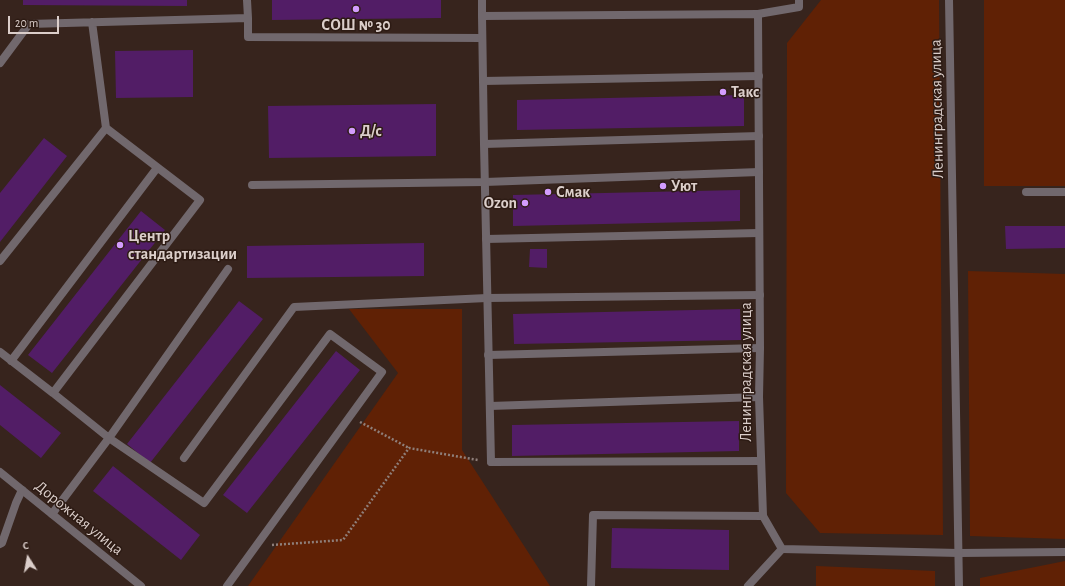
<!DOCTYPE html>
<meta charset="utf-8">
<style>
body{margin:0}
#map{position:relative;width:1065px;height:586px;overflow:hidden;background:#37241d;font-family:"Alegreya Sans",sans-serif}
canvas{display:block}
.north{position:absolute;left:8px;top:538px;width:40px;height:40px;-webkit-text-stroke:3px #2d1b14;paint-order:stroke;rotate:349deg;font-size:11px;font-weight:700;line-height:16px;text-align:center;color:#dbceca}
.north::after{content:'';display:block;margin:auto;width:14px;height:18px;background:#dbceca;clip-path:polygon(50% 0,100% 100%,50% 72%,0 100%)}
.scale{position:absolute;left:8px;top:16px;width:51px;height:18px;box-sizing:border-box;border:2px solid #dbceca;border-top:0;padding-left:5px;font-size:12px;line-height:14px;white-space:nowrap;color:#dbceca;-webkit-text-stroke:3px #2d1b14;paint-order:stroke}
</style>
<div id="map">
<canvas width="1065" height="586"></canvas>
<div class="north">С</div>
<div class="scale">20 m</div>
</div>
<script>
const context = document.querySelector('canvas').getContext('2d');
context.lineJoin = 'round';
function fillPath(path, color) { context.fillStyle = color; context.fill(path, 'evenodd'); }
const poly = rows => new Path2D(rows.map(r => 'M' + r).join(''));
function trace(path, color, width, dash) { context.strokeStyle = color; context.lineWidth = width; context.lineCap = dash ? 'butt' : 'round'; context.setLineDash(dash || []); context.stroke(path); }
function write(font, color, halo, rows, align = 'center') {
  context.font = font + ' "Alegreya Sans",sans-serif'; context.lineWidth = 3; context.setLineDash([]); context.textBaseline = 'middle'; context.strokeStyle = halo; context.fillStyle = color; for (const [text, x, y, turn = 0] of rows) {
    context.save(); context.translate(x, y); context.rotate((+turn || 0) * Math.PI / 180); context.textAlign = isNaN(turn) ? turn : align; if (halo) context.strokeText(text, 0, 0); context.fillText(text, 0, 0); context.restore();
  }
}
fillPath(poly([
 [821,0,939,0,943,535,820,533,786,493,787,43],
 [984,0,1065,0,1065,186,984,186],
 [968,271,1065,274,1065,539,970,536],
 [349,309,462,309,462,450,550,586,248,586,398,373],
 [1065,561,1065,586,980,586,980,578],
 [816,566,935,571,935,586,816,586]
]), '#602105');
fillPath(poly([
 [23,0,187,0,187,6,23,5],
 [272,0,441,0,441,18,272,20],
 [193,50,193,97,116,98,115,51],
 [744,95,744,126,517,130,517,100],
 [436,104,436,156,269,158,268,106],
 [44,138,67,156,0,242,0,193],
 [740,190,740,221,513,226,513,195],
 [141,211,165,230,52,373,28,355],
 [1005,226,1065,226,1065,248,1006,249],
 [424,243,424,276,247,278,247,246],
 [530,249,547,249,547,268,529,267],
 [239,301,263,319,150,463,127,444],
 [740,309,741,340,514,344,513,314],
 [336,351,360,370,247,513,223,495],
 [0,385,61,433,41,458,0,425],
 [739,421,739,451,512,456,512,425],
 [113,466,200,535,181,560,93,491],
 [612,528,729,530,729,570,611,568]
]), '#521d66');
trace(poly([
 [360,422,409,448],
 [272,545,343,540,409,448,478,460]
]), '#8f7f7a', 2.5, [2, 2]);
trace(poly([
 [482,0,482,16],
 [758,14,799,7,799,0],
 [248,18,248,37,482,38],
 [0,63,29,24,248,18,247,0],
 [483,81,759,76],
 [106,128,200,200,53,393,109,438,204,503,330,334,382,372,227,586],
 [484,144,759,136],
 [252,185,485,182,759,172],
 [1026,192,1065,192],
 [486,239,759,233],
 [0,261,106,128,92,22],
 [0,352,53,393],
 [488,355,760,348],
 [11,361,157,168],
 [490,406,759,397],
 [184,458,294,307,487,298,760,295],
 [491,462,761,461],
 [52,514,109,438,228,269],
 [0,544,2,543,16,503,22,490],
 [959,553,1065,552],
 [591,586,593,515,763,516],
 [748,586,782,549]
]), '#71686d', 8);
trace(poly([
 [491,462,484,144,482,16,758,14,760,348,759,397,763,516,782,549,959,553],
 [0,472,141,586]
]), '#71686d', 8);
trace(poly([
 [949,0,959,586]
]), '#71686d', 8);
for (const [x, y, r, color] of [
 [356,9,4,"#d39cfd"],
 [723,92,4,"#d39cfd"],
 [352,131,4,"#d39cfd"],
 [663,186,4,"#d39cfd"],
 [548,192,4,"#d39cfd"],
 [525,203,4,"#d39cfd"],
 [120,245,4,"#d39cfd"]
]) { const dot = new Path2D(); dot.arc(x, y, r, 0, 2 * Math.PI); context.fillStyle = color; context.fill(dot); trace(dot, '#2d1b14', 1.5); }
write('bold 16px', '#dbceca', '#2d1b14', [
 ["СОШ № 30",356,25,"center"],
 ["Такс",731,92],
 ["Д/с",360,131],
 ["Уют",671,186],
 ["Смак",556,192],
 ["Ozon",517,203,"right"],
 ["Центр",128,236],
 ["стандартизации",128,254]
], 'left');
write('16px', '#dbceca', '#2d1b14', [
 ["Ленинградская улица",937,109,-91],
 ["Ленинградская улица",746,372,-90],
 ["Дорожная улица",79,518,39]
]);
</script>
